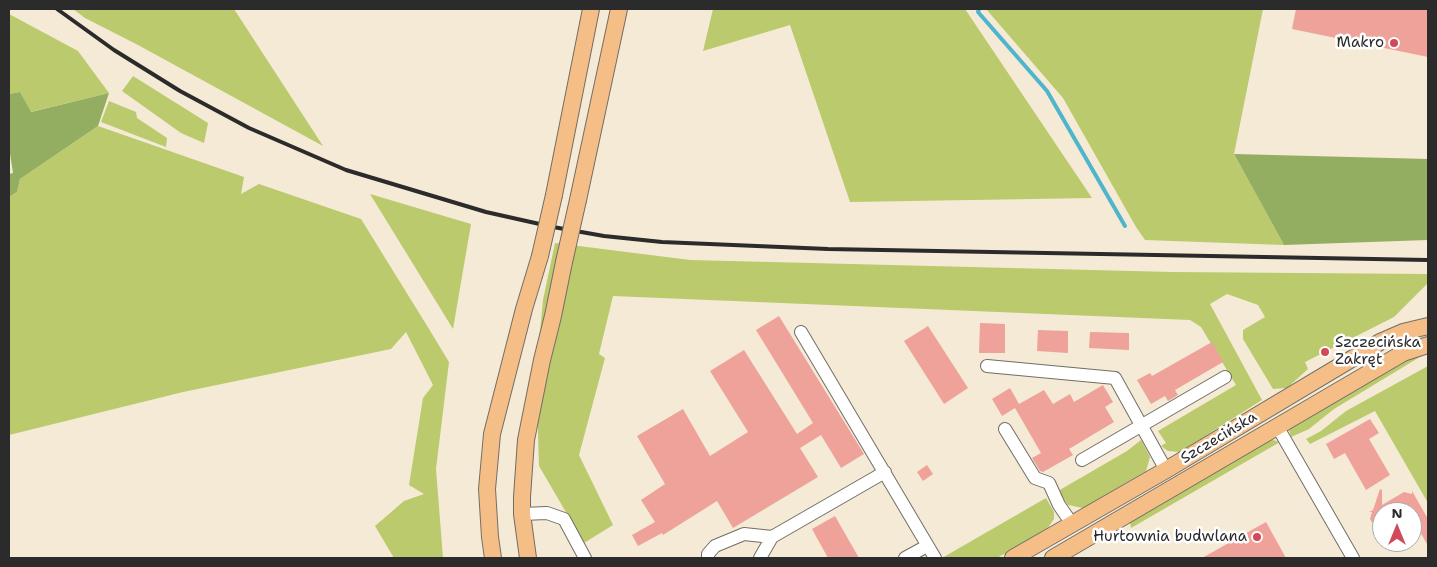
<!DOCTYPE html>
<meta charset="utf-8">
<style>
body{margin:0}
#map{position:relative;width:1437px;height:567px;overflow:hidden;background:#f5ead5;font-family:"Shantell Sans",sans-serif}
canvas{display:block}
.frame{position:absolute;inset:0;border:10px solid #2b2b2b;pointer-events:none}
.north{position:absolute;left:1372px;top:502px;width:50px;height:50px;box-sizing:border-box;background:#fff;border:1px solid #aaa;border-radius:50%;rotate:0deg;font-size:14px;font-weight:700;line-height:20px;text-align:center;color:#2b2b2b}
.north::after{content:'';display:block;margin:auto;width:18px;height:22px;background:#d1495b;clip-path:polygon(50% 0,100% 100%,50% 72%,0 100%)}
</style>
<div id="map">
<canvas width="1437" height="567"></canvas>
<div class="frame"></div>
<div class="north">N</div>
</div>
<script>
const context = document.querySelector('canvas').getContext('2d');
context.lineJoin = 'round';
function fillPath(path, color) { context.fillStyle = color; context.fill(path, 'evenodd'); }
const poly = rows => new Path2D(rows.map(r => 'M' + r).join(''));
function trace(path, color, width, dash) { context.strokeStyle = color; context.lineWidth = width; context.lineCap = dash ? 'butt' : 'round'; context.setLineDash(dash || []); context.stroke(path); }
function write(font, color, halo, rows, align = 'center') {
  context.font = font + ' "Shantell Sans",sans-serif'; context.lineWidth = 5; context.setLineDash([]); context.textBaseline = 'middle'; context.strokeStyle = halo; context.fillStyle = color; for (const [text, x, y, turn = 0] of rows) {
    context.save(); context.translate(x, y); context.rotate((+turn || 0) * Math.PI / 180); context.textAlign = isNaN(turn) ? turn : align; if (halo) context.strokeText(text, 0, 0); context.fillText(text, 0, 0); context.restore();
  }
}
fillPath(poly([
 [73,9,234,9,323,146,138,45,85,18],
 [713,9,965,9,1092,198,850,202,790,25,703,51],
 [986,9,1263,9,1234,154,1284,245,1145,240,1136,227,1063,98],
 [9,14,78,51,109,93,30,112,20,92,9,94],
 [133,76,208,123,204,143,181,133,122,91],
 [109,101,136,112,137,118,167,138,166,147,101,122],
 [98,126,244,177,241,194,259,184,361,219,429,329,449,362,436,469,443,558,394,558,375,526,404,501,424,494,409,485,423,398,433,385,406,332,391,349,183,392,9,435,9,197,17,192,20,179],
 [370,194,471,224,453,329],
 [555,243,690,260,1172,272,1428,274,1428,283,1394,317,1305,362,1308,369,1287,388,1273,389,1243,339,1243,330,1265,317,1258,305,1227,294,1210,304,1262,400,1180,452,1168,451,1161,446,1166,443,1158,431,1236,385,1201,327,1190,320,613,296,599,354,605,358,579,455,613,525,584,543,539,466,537,399,538,354,543,300],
 [1428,342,1428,352,1334,409,1309,429,1291,437,1289,430,1290,425],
 [1428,366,1428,503,1375,411,1310,444,1306,439,1321,431,1346,411],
 [1266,438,1280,442,1131,528,1130,522],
 [1141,440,1150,457,1146,471,1083,508,1068,505,1058,491,1127,451],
 [1046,498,1054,512,1054,519,1047,529,997,558,942,558]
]), '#baca6d');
fillPath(poly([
 [20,92,31,112,109,93,98,126,20,179,17,192,9,197,9,174,13,173,9,147,9,94],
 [1234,154,1428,159,1428,240,1284,245]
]), '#93ae60');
trace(poly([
 [979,9,978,12,1047,91,1125,226]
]), '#4eb5cd', 4);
fillPath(poly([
 [1296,9,1428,9,1428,57,1292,29],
 [779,316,864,454,841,468,821,435,800,448,818,477,733,528,717,501,663,535,662,533,638,546,632,535,655,522,641,500,665,484,637,436,683,409,710,456,748,432,710,371,744,350,797,434,813,423,756,330],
 [980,323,1005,324,1005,353,979,353],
 [928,326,968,388,944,404,904,341],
 [1038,330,1068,331,1068,353,1037,351],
 [1090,332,1129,333,1129,350,1089,348],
 [1212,342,1223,362,1175,390,1178,395,1168,401,1165,396,1151,404,1137,380,1150,373,1152,376],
 [1103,385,1113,402,1105,407,1114,422,1069,449,1073,455,1043,472,1040,471,1032,458,1041,453,1015,408,1002,416,992,399,1010,388,1019,404,1044,390,1053,404,1070,394,1074,402],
 [1370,419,1379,433,1369,439,1390,475,1366,490,1345,453,1334,459,1326,444],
 [927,465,933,474,923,481,917,472],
 [1380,489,1382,490,1382,505,1404,492,1412,494,1412,491,1428,519,1428,546,1418,528,1412,531,1412,512,1382,512,1382,539,1370,519,1372,512,1369,512,1373,510],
 [835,516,859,558,828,558,812,529],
 [1266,522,1286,558,1202,558]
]), '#eea29a');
const minor = poly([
 [801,332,935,558],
 [987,366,1115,378,1166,470],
 [1277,426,1353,558],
 [1005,429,1035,478,1049,483,1059,505,1072,524],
 [1082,460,1225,377],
 [522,514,547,513,564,519,585,558],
 [708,558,708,554,715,546,744,534,772,537],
 [760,558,772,537,885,472],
 [905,558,927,546]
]);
const major = poly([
 [554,195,591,9],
 [578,200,619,9],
 [493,558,490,537,487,489,492,434,524,309,540,256],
 [528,558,522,514,522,497,526,440,542,360,553,316,564,262],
 [1013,558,1166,470,1380,342,1403,332,1428,326],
 [1053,558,1403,353,1428,345]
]);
trace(minor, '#726e66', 14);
trace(major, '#726e66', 18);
trace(minor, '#fff', 12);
trace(major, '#f6be87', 16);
trace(poly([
 [57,9,114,50,180,91,249,128,346,170,486,212,553,227,604,236,662,242,828,249,1428,260]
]), '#2b2b2b', 4);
const majorBridge = poly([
 [540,256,554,195],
 [564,262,578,200]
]);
trace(majorBridge, '#726e66', 18, []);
trace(majorBridge, '#f6be87', 16);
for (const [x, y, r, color] of [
 [1394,43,5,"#d1495b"],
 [1325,352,5,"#d1495b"],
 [1257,537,5,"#d1495b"]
]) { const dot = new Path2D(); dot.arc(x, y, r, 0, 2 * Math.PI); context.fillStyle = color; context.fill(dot); trace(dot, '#fff', 2); }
write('15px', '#2b2b2b', '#fff', [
 ["Makro",1384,43],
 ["Szczecińska",1335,343,"left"],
 ["Zakręt",1335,360,"left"],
 ["Hurtownia budwlana",1247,537]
], 'right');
write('15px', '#2b2b2b', '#fff', [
 ["Szczecińska",1219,438,-31]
]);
</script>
